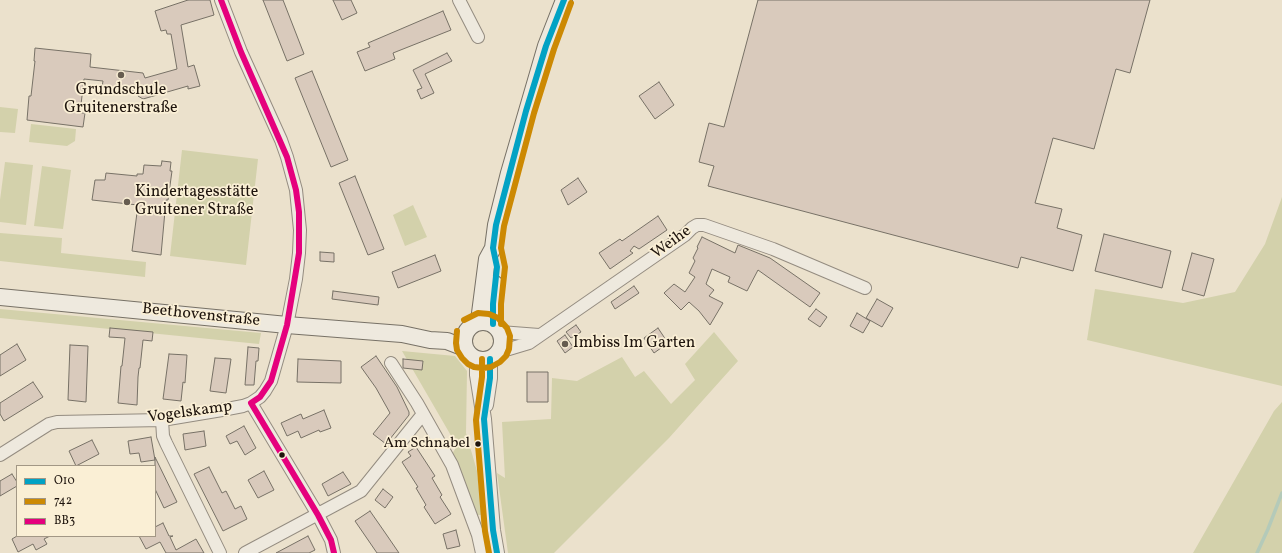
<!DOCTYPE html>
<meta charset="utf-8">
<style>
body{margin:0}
#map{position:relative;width:1282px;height:553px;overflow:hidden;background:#ebe1cc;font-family:Vollkorn,serif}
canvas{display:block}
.legend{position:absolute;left:16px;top:465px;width:140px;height:72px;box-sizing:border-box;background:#faefd5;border:1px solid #a29785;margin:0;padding:5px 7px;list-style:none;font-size:12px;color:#1e140d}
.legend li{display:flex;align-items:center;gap:8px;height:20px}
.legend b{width:20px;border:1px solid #a29785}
</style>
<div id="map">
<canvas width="1282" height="553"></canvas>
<ul class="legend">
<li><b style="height:5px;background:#02a2c4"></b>O10</li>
<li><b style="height:5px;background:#cc8903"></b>742</li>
<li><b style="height:5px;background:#e5007d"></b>BB3</li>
</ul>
</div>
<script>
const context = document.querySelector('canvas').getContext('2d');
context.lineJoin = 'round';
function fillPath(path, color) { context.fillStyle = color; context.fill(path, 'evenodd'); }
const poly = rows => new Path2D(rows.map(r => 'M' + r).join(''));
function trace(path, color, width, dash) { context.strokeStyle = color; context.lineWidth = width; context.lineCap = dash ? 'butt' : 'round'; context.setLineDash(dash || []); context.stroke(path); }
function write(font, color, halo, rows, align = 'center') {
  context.font = font + ' Vollkorn,serif'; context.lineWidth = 3.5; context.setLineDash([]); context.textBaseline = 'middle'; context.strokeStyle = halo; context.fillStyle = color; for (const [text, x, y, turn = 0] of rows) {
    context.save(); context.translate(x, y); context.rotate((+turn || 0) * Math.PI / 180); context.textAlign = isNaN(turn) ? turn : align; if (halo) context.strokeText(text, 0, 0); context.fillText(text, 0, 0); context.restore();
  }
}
fillPath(poly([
 [0,107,18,109,15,133,0,132],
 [31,124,76,129,75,141,67,146,29,142],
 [182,150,258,159,246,265,170,256],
 [5,162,33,165,26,225,0,222,0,200],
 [42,166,71,170,63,229,34,226],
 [1282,197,1282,386,1087,340,1095,289,1183,303,1235,292,1265,244],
 [413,205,427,237,405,246,393,215],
 [0,233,62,238,61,253,146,262,145,277,0,261],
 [0,309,261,333,259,344,0,318],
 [714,332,738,361,669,438,554,553,508,553,497,473,505,478,502,422,551,419,552,378,577,381,622,357,635,377,644,371,671,404,695,380,685,364],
 [402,351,455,356,467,371,466,433,477,471,482,515,477,515,452,454,457,446],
 [1282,402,1282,553,1193,553,1274,411]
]), '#d3d1ab');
trace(poly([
 [1257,553,1268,529,1282,493]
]), '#b4cab9', 3.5);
const building = poly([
 [188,0,210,0,214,15,181,25,188,67,194,65,200,86,188,89,188,86,143,99,138,96,139,91,102,87,103,81,84,79,80,113,85,113,83,127,27,120,29,96,31,96,35,61,34,61,35,48,91,54,90,67,143,73,145,78,177,69,171,34,167,34,166,30,161,31,155,11,188,0],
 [263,0,283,0,304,54,287,61,263,0],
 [333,0,351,0,357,13,342,20,333,0],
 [758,0,1150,0,1130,73,1116,69,1094,149,1053,138,1035,203,1062,209,1057,228,1082,235,1073,271,1021,257,1018,268,708,186,714,166,699,162,709,123,724,127,758,0],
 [443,11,451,30,393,53,395,59,365,71,357,52,370,47,368,43,443,11],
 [447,53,452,61,425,74,434,93,421,99,417,90,422,88,413,70,447,53],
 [312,71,348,160,331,167,295,78,312,71],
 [659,82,674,105,655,119,639,96,659,82],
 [162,161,171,162,170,171,172,171,168,200,166,200,161,255,132,251,138,205,92,200,95,180,105,180,106,173,137,176,137,174,143,174,144,165,161,166,162,161],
 [355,176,384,249,368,255,339,183,355,176],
 [578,178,587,192,568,205,561,190,578,178],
 [658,216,667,230,639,249,634,246,630,251,633,253,610,269,599,253,620,239,622,241,658,216],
 [1104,234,1171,251,1162,288,1095,271,1104,234],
 [702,237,735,253,738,245,770,258,820,293,810,307,758,270,747,291,728,282,730,277,712,269,706,284,714,290,709,296,723,303,710,325,699,311,689,302,681,310,664,293,674,284,685,292,695,277,689,273,695,261,693,258,698,248,697,247,702,237],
 [320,252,334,253,334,262,320,261,320,252],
 [1192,253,1214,259,1204,296,1182,290,1192,253],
 [435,255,441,271,398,288,392,272,435,255],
 [634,286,639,293,615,309,611,302,634,286],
 [333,291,379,297,378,305,332,299,333,291],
 [877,299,893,308,882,327,866,318,877,299],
 [816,309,827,317,820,327,808,319,816,309],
 [857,313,870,321,863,333,850,326,857,313],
 [576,325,581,332,571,338,566,332,576,325],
 [110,328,153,332,152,341,143,340,140,368,139,368,138,377,137,405,118,403,121,366,122,366,125,338,109,337,110,328],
 [658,328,668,343,654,353,644,338,658,328],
 [565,335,573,347,565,353,557,341,565,335],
 [17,344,26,360,0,376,0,355,17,344],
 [70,345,88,346,86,402,68,400,70,345],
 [248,347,259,348,258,361,256,361,254,385,245,385,248,347],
 [169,354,187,355,185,383,183,382,181,401,163,399,169,354],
 [376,356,397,387,409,412,409,415,386,444,373,434,390,413,376,388,361,367,376,356],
 [215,358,231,359,226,393,210,391,215,358],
 [298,359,341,361,341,383,297,382,298,359],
 [403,359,423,361,422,370,403,368,403,359],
 [527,372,548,372,548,402,527,402,527,372],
 [33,382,43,397,4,421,0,414,0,403,33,382],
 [324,410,331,428,320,432,319,430,301,438,298,431,287,436,281,423,301,414,303,419,324,410],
 [244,426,256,448,245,455,237,441,230,444,226,436,244,426],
 [204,431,206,446,185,450,183,434,204,431],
 [151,437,155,460,155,457,177,502,164,508,155,489,155,460,141,462,139,453,130,454,128,441,151,437],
 [92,440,99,454,76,466,69,451,92,440],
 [416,447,435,476,432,478,442,495,440,497,451,514,435,524,424,507,426,505,416,488,418,487,402,462,411,456,408,452,416,447],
 [209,467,222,493,226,491,235,509,241,506,247,519,223,531,194,474,209,467],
 [264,471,274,490,258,498,248,480,264,471],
 [343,472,351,484,328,496,322,484,343,472],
 [12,474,17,482,17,486,0,496,0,481,12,474],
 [383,489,393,497,385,508,375,500,383,489],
 [370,511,386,534,399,553,377,553,355,521,370,511],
 [163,523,169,536,173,536,170,537,176,550,196,539,204,553,166,553,160,542,146,549,139,536,155,536,155,527,163,523],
 [456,530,460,546,447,549,443,534,456,530],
 [17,536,50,536,44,539,47,544,36,550,33,544,18,552,12,539,17,536],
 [308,536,315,550,309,553,276,553,308,536]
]);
fillPath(building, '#d9cabc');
trace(building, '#777166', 1);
const minor = poly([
 [459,0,478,37],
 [500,332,539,335],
 [499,352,529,343,685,235,692,228,697,225,704,225,773,249,865,288],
 [391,363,417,403,452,465,478,535,482,553],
 [251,403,318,515,331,540,334,553],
 [162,420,163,436,166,443,220,553],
 [0,455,49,424,57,422,162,420,222,410,243,406,251,403,260,397,265,391,271,381,287,325,296,279,299,253,300,230,296,190,287,157,281,140,241,52,221,0],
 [245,553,361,491,423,414]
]);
const tertiary = poly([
 [477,359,477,375,484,419,493,530,497,553],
 [486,405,490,378,490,359]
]);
const secondary = poly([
 [0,297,287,325,402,334,430,340,447,341,465,348],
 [479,321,487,259,493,248,496,225,509,173,546,46,564,0],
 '464 341a19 19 0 1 1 38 0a19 19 0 1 1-38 0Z',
 [493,324,493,304,495,284]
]);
trace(minor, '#948c80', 14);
trace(tertiary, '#948c80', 16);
trace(secondary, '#777166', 18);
trace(minor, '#eee9de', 12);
trace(tertiary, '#eee9de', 14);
trace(secondary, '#eee9de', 16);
trace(poly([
 [493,324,493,304,497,267,493,248,496,225,526,111,546,46,564,0],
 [490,359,490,378,484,419,493,530,497,553]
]), '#02a2c4', 6);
trace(poly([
 [501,324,501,304,505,267,501,248,504,226,534,113,554,49,571,3],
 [457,331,456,343,457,350,462,358,468,364,474,367,483,368,491,367,500,362,506,356,509,349,510,336,507,328,498,318,489,314,478,313,464,320],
 [482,359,482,377,476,420,485,531,489,553]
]), '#cc8903', 6);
trace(poly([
 [221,0,241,52,287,157,296,190,299,212,299,253,287,325,271,381,260,397,251,403,318,515,331,540,334,553]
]), '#e5007d', 6);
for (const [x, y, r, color] of [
 [121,75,4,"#665c50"],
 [127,202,4,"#665c50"],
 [565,344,4,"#665c50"],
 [478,444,3.5,"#1e140d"],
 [282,455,3.5,"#1e140d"]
]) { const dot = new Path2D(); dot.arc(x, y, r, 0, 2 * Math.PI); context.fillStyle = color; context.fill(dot); trace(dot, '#faefd5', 1.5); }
write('15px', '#1e140d', '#faefd5', [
 ["Am Schnabel",470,444]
], 'right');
write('16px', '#1e140d', '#faefd5', [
 ["Grundschule",121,91,"center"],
 ["Gruitenerstraße",121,109,"center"],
 ["Kindertagesstätte",135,193],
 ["Gruitener Straße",135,211],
 ["Imbiss Im Garten",573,344]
], 'left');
write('16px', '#1e140d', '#faefd5', [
 ["Weihe",672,243,-36],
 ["Beethovenstraße",201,316,6],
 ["Vogelskamp",190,413,-8]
]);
</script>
